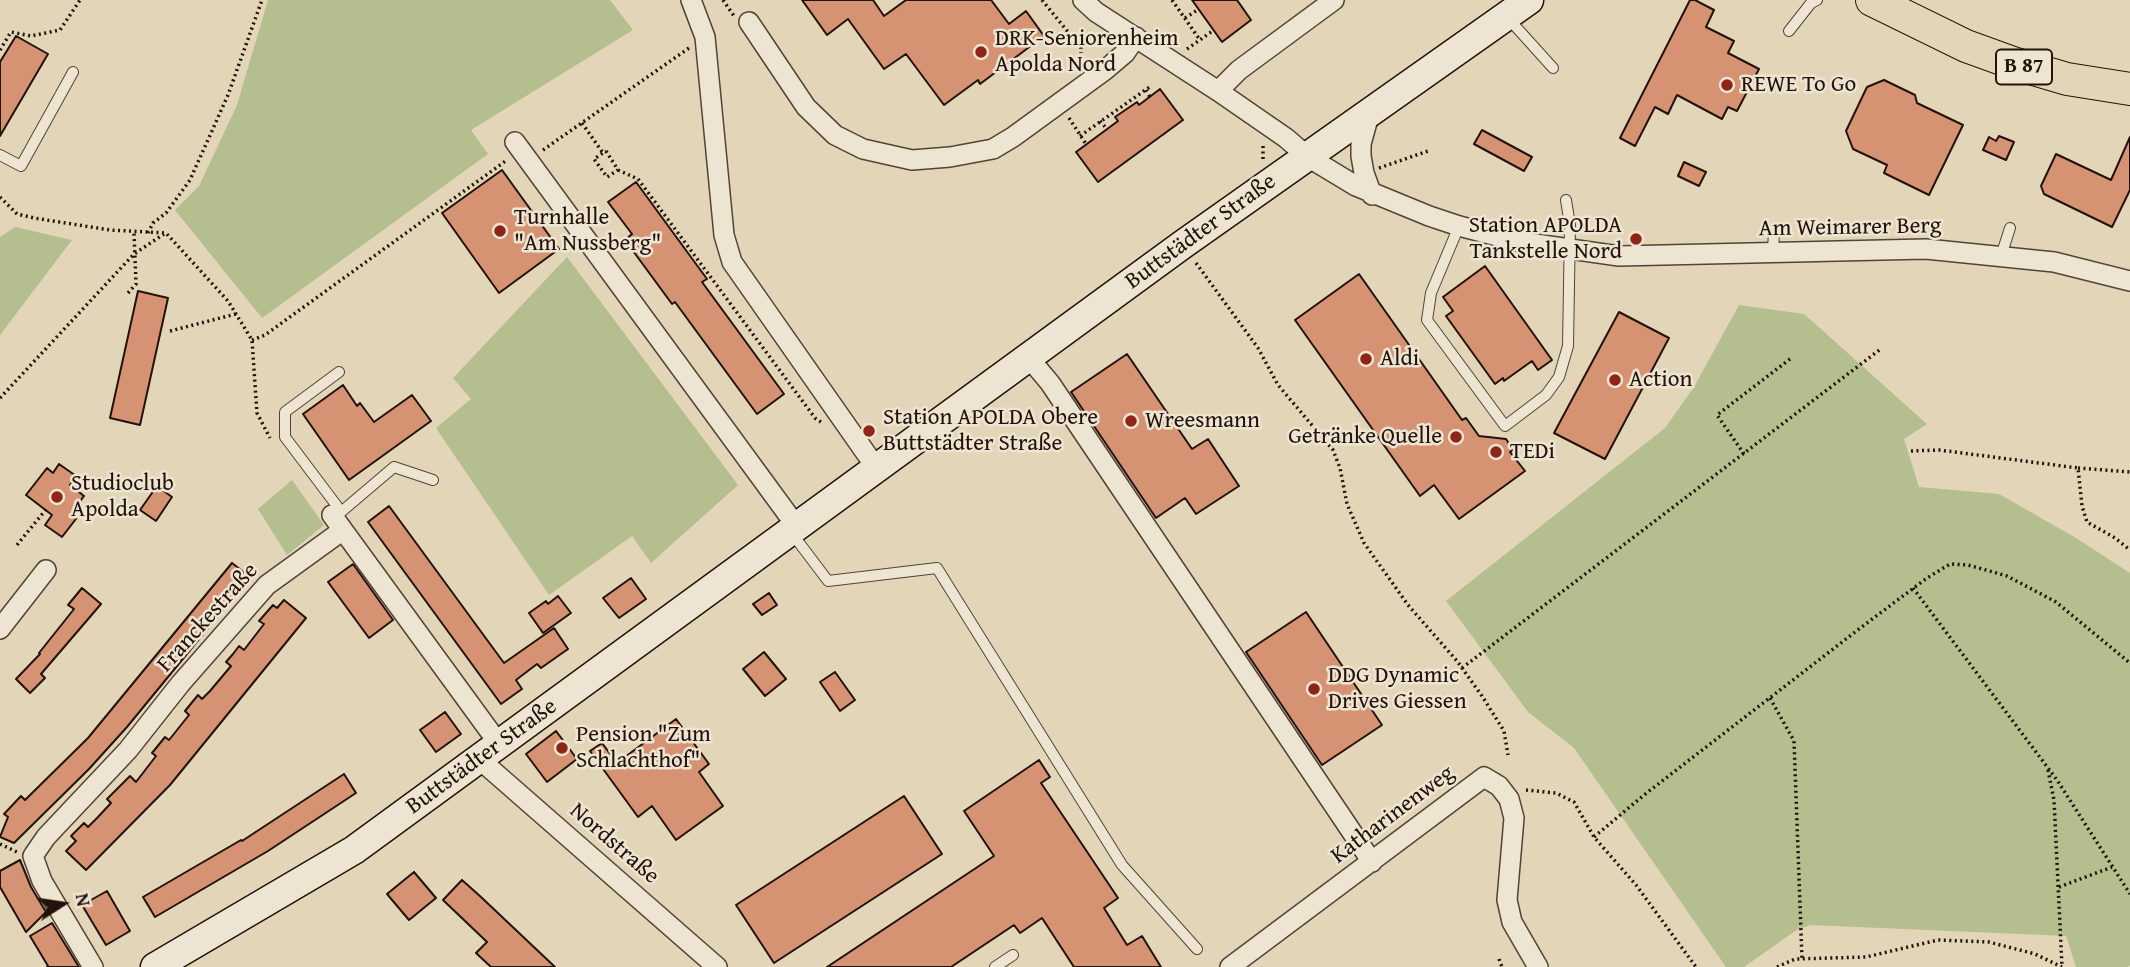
<!DOCTYPE html>
<meta charset="utf-8">
<style>
body{margin:0}
#map{position:relative;width:2130px;height:967px;overflow:hidden;background:#e3d6b8;font-family:"Gentium Book Plus",serif}
canvas{display:block}
.north{position:absolute;left:28px;top:869px;width:70px;height:70px;-webkit-text-stroke:5px #ede4d1;paint-order:stroke;rotate:78deg;font-size:19px;font-weight:700;line-height:28px;text-align:center;color:#22120b}
.north::after{content:'';display:block;margin:auto;width:24px;height:32px;background:#22120b;clip-path:polygon(50% 0,100% 100%,50% 72%,0 100%)}
</style>
<div id="map">
<canvas width="2130" height="967"></canvas>
<div class="north">N</div>
</div>
<script>
const context = document.querySelector('canvas').getContext('2d');
context.lineJoin = 'round';
function fillPath(path, color) { context.fillStyle = color; context.fill(path, 'evenodd'); }
const poly = rows => new Path2D(rows.map(r => 'M' + r).join(''));
function trace(path, color, width, dash) { context.strokeStyle = color; context.lineWidth = width; context.lineCap = dash ? 'butt' : 'round'; context.setLineDash(dash || []); context.stroke(path); }
function write(font, color, halo, rows, align = 'center') {
  context.font = font + ' "Gentium Book Plus",serif'; context.lineWidth = 5; context.setLineDash([]); context.textBaseline = 'middle'; context.strokeStyle = halo; context.fillStyle = color; for (const [text, x, y, turn = 0] of rows) {
    context.save(); context.translate(x, y); context.rotate((+turn || 0) * Math.PI / 180); context.textAlign = isNaN(turn) ? turn : align; if (halo) context.strokeText(text, 0, 0); context.fillText(text, 0, 0); context.restore();
  }
}
fillPath(poly([
 [268,0,610,0,633,30,471,130,488,154,262,318,175,210,199,186,237,105],
 [15,227,72,240,0,335,0,237],
 [567,257,738,485,651,563,632,536,549,595,436,428,471,399,453,378],
 [1739,305,1804,314,1927,424,1904,439,1919,487,1999,494,2076,538,2130,573,2130,965,2128,967,2076,967,2066,936,1811,925,1798,929,1744,967,1726,967,1574,748,1528,712,1446,601,1665,428,1694,387],
 [292,480,324,525,287,555,258,509]
]), '#b4be8f');
const building = poly([
 [802,0,873,0,884,16,906,0,991,0,1009,24,1026,11,1044,36,980,84,978,80,944,105,906,54,884,69,848,19,827,35,802,0],
 [1192,0,1237,0,1251,20,1222,42,1192,0],
 [1690,0,1695,0,1714,10,1706,27,1734,41,1728,53,1759,69,1737,111,1728,107,1722,119,1677,95,1668,114,1655,107,1635,146,1620,138,1690,0],
 [16,36,48,54,0,136,0,62,16,36],
 [1884,80,1915,95,1917,103,1963,125,1929,195,1884,173,1887,165,1853,149,1846,131,1867,87,1884,80],
 [1160,89,1183,120,1098,182,1076,152,1118,121,1115,117,1137,102,1139,105,1160,89],
 [1482,130,1532,157,1524,171,1474,144,1482,130],
 [1999,136,2014,142,2006,160,1983,150,1989,137,1996,141,1999,136],
 [2130,137,2130,190,2112,227,2044,194,2041,186,2056,154,2111,180,2130,137],
 [1684,162,1706,172,1699,186,1678,176,1684,162],
 [502,170,559,249,499,293,442,213,502,170],
 [636,182,707,279,702,282,784,394,757,414,675,302,672,304,625,240,632,234,608,202,636,182],
 [1485,266,1552,360,1538,370,1532,361,1504,381,1503,378,1495,384,1446,316,1453,311,1443,297,1485,266],
 [1359,274,1462,420,1466,418,1479,436,1506,439,1513,450,1510,452,1525,471,1459,519,1434,485,1420,496,1295,320,1359,274],
 [138,291,168,298,140,425,110,418,138,291],
 [1619,312,1669,338,1605,459,1554,433,1619,312],
 [1127,354,1192,449,1208,439,1239,486,1196,514,1185,498,1156,518,1071,392,1127,354],
 [343,385,357,406,360,403,374,422,412,395,431,421,349,480,303,414,343,385],
 [59,464,76,476,70,485,84,496,73,511,79,515,62,537,45,525,52,515,26,495,47,468,53,473,59,464],
 [157,486,172,497,156,521,140,510,157,486],
 [389,506,504,663,554,628,568,649,541,668,537,664,516,680,522,689,501,704,368,522,389,506],
 [232,563,250,577,127,727,89,769,14,843,0,837,8,817,4,814,21,796,25,800,88,738,232,563],
 [353,564,393,620,369,638,328,582,353,564],
 [631,578,646,599,619,618,603,598,631,578],
 [82,588,101,604,41,674,45,678,30,693,16,679,40,654,39,653,74,609,68,605,82,588],
 [769,593,777,605,762,615,753,604,769,593],
 [558,596,571,613,543,633,529,613,546,601,548,604,558,596],
 [284,600,306,618,170,785,86,870,66,851,76,841,71,836,84,823,88,827,98,817,111,803,107,799,130,776,136,782,156,756,152,753,165,737,169,740,189,715,185,711,198,695,202,699,210,691,231,666,226,662,233,654,239,646,244,650,264,624,259,621,273,605,277,608,284,600],
 [1306,612,1382,725,1322,765,1246,652,1306,612],
 [764,652,786,679,765,696,743,669,764,652],
 [835,672,855,700,840,711,820,682,835,672],
 [445,712,461,734,436,752,420,730,445,712],
 [676,719,709,764,699,772,723,806,676,840,652,806,638,817,590,751,602,743,617,763,676,719],
 [556,731,577,759,547,782,526,754,556,731],
 [1039,760,1050,777,1041,783,1118,898,1104,908,1127,945,1142,936,1161,967,1074,967,1042,918,1020,933,1014,925,951,967,827,967,994,856,964,811,1039,760],
 [344,774,356,793,268,851,155,917,143,897,241,840,242,841,344,774],
 [904,796,942,854,774,963,736,905,904,796],
 [20,860,31,887,46,912,26,932,0,887,0,871,20,860],
 [414,872,436,898,409,920,387,894,414,872],
 [462,880,481,897,555,967,491,967,476,953,487,942,443,900,462,880],
 [107,891,130,931,106,945,82,905,107,891],
 [52,923,79,967,47,967,48,966,30,936,52,923]
]);
fillPath(building, '#d59373');
trace(building, '#22120b', 2);
const lane = poly([
 [1507,17,1553,68],
 [1789,31,1811,3,1817,0],
 [0,155,21,166,73,72],
 [1459,226,1431,293,1427,320,1505,426,1546,395,1559,377,1568,346,1570,225,1566,200],
 [1773,252,1774,230],
 [2001,256,2010,228],
 [334,518,394,467,433,480],
 [335,518,337,506,285,437,285,412,339,372],
 [791,532,828,581,937,568,1122,865,1197,949],
 [995,967,1013,955]
]);
const street = poly([
 [691,0,705,37,724,235,732,262,877,469],
 [1083,0,1096,12,1218,91,1286,138,1308,157,1356,186,1429,216,1459,226,1521,242,1619,256,1926,249,2054,262,2130,281],
 [749,22,806,107,835,135,863,149,912,160,950,157,993,149,1013,137,1105,70,1125,53,1136,37],
 [1218,91,1239,70,1334,0],
 [1369,115,1361,144,1361,156,1364,173,1372,195],
 [515,142,797,527],
 [1029,358,1050,383,1372,862],
 [332,515,499,744],
 [0,629,46,570],
 [478,758,717,967],
 [93,967,42,881,33,856,46,837,128,750,181,683,267,585,343,530],
 [1230,967,1484,777,1499,786,1509,799,1514,818,1507,900,1512,922,1538,967]
]);
const secondary = poly([
 [155,967,354,850,1182,245,1529,0]
]);
const primary = poly([
 [1872,0,1966,46,2013,63,2067,79,2130,89]
]);
trace(lane, '#524336', 12);
trace(street, '#524336', 22);
trace(secondary, '#22120b', 31);
trace(primary, '#22120b', 34);
trace(poly([
 [723,0,734,16],
 [1042,0,1081,48,1081,53],
 [1172,0,1200,40],
 [1185,18,1199,9],
 [1187,49,1214,30],
 [0,50,11,32,31,36,60,30,80,0],
 [1146,90,1150,97],
 [1069,118,1086,144],
 [1100,121,1107,129],
 [582,123,603,153],
 [1080,136,1151,86],
 [543,150,689,48],
 [606,151,618,170,607,177,594,159,606,151],
 [1263,159,1263,143],
 [1379,168,1428,151],
 [618,170,638,179,815,418,821,422],
 [0,197,17,214,34,218,110,230,166,233,228,301,252,340,257,413,270,438],
 [148,233,153,223,166,213,190,180,228,95,262,0],
 [1196,263,1258,348,1278,385,1333,450,1340,468,1347,504,1364,543,1408,605,1457,661,1482,696,1504,731,1508,755],
 [128,293,136,284,134,233],
 [170,331,236,314],
 [252,340,265,335,507,160],
 [0,398,134,254,164,234],
 [1911,451,1939,450,2078,468,2082,506,2087,522,2115,538,2130,550],
 [1744,454,1717,415,1790,359],
 [2078,468,2130,472],
 [17,545,48,507],
 [1913,588,2057,780,2130,894],
 [1462,668,1882,348],
 [1770,698,1794,741,1802,959],
 [2048,770,2054,800,2062,967],
 [1526,790,1556,793,1574,802,1594,837,1636,885,1696,967],
 [1594,837,1644,795,1859,629,1927,578,1950,564,1968,565,2007,576,2056,602,2130,663],
 [0,844,17,852],
 [2059,887,2112,867],
 [1499,959,1502,967],
 [1777,967,1795,959,1866,957,1938,940,1989,942,2035,954,2062,967]
]), '#22120b', 3.5, [2, 3.5]);
trace(lane, '#ede4d1', 10);
trace(street, '#ede4d1', 19);
trace(secondary, '#ede4d1', 28);
trace(primary, '#e3d6b8', 32);
for (const [x, y, r, color] of [
 [981,52,7,"#8f2418"],
 [1727,85,7,"#8f2418"],
 [500,231,7,"#8f2418"],
 [1636,239,7,"#8f2418"],
 [1366,359,7,"#8f2418"],
 [1615,380,7,"#8f2418"],
 [1131,421,7,"#8f2418"],
 [869,431,7,"#8f2418"],
 [1456,437,7,"#8f2418"],
 [1496,452,7,"#8f2418"],
 [57,497,7,"#8f2418"],
 [1314,689,7,"#8f2418"],
 [562,748,7,"#8f2418"]
]) { const dot = new Path2D(); dot.arc(x, y, r, 0, 2 * Math.PI); context.fillStyle = color; context.fill(dot); trace(dot, '#ede4d1', 2.5); }
for (const [x, y, w] of [
 [2024,67,56]
]) { const box = new Path2D(); box.roundRect(x - w / 2, y - 17.5, w, 35, 5); context.fillStyle = '#ede4d1'; context.fill(box); trace(box, '#22120b', 2); }
write('bold 21px', '#22120b', null, [
 ["B 87",2024,67]
]);
write('23px', '#22120b', '#ede4d1', [
 ["DRK-Seniorenheim",995,39],
 ["Apolda Nord",995,65],
 ["REWE To Go",1741,85],
 ["Turnhalle",514,218],
 ["\"Am Nussberg\"",514,244],
 ["Station APOLDA",1622,226,"right"],
 ["Tankstelle Nord",1622,252,"right"],
 ["Aldi",1380,359],
 ["Action",1629,380],
 ["Station APOLDA Obere",883,418],
 ["Buttstädter Straße",883,444],
 ["Wreesmann",1145,421],
 ["Getränke Quelle",1442,437,"right"],
 ["TEDi",1510,452],
 ["Studioclub",71,484],
 ["Apolda",71,510],
 ["DDG Dynamic",1328,676],
 ["Drives Giessen",1328,702],
 ["Pension \"Zum",576,735],
 ["Schlachthof\"",576,761]
], 'left');
write('23px', '#22120b', '#ede4d1', [
 ["Am Weimarer Berg",1850,228,-1],
 ["Buttstädter Straße",1201,232,-36],
 ["Franckestraße",208,618,-48],
 ["Buttstädter Straße",482,757,-36],
 ["Katharinenweg",1393,815,-37],
 ["Nordstraße",614,844,41]
]);
</script>
